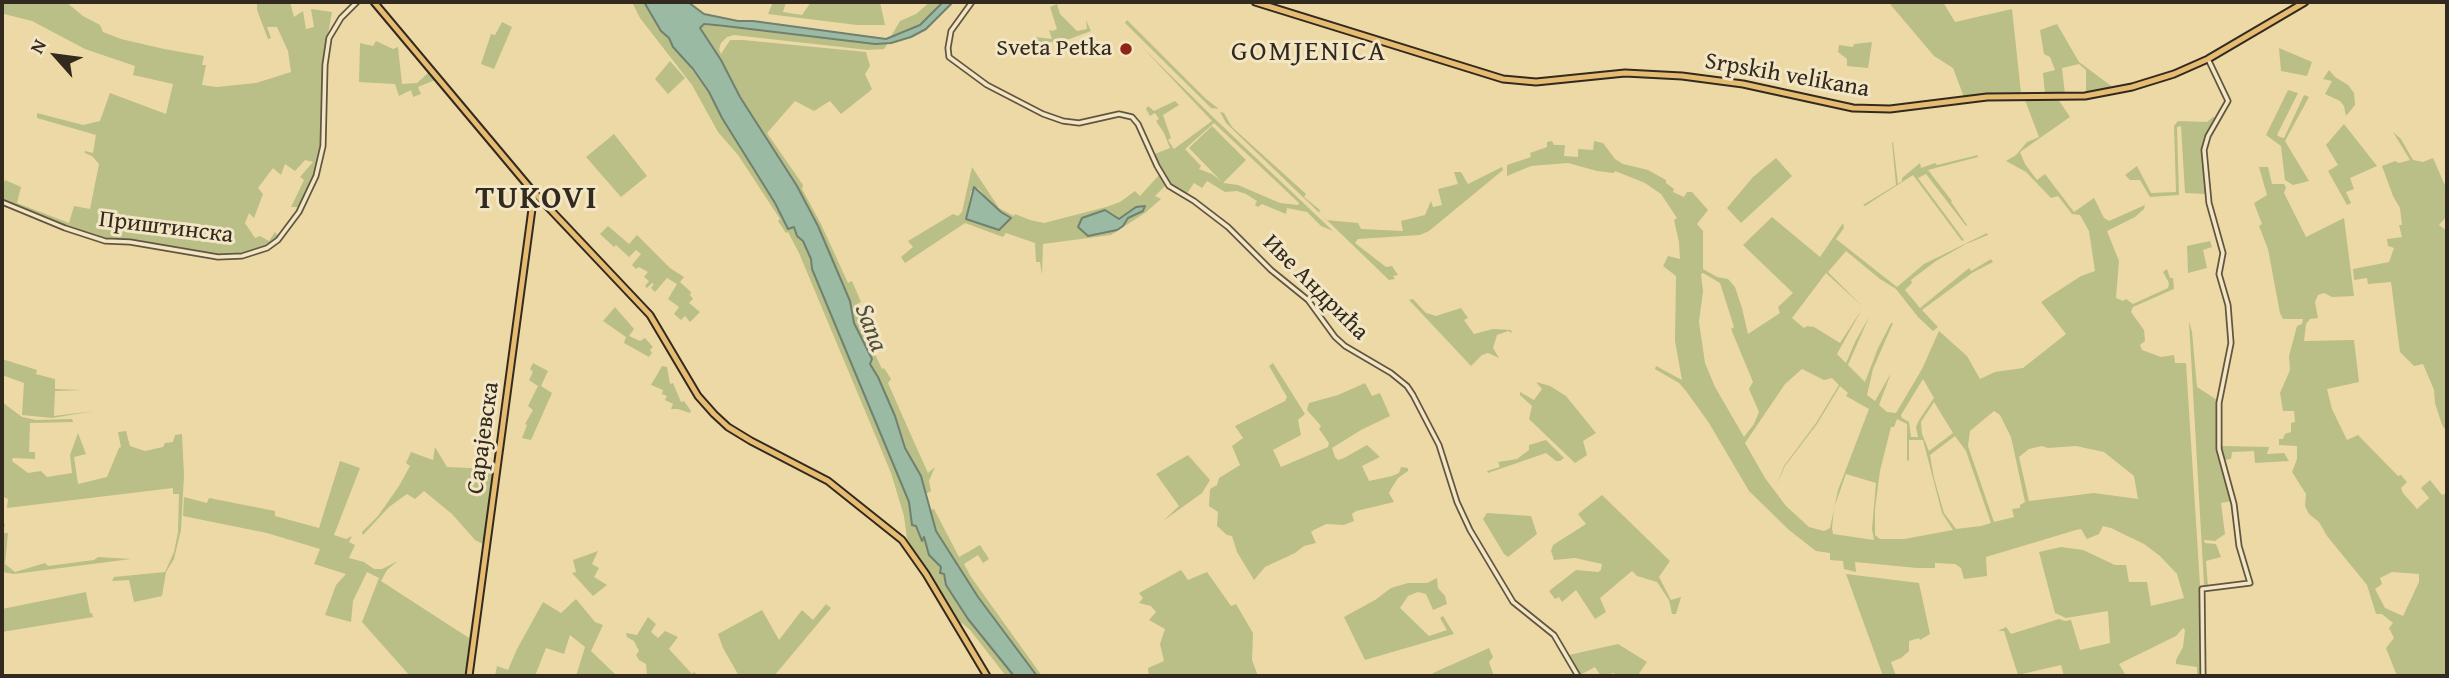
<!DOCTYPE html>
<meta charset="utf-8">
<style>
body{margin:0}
#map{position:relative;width:2449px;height:678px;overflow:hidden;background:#edd9a6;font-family:"Gentium Book Plus",serif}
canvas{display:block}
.frame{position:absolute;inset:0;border:4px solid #332a1f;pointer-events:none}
.north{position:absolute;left:21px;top:21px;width:70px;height:70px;-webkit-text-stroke:5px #f3e6c5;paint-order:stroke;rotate:298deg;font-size:19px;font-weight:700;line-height:28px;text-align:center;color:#332a1f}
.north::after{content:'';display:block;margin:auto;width:24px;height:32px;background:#332a1f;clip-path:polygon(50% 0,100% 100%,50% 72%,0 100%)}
</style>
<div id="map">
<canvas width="2449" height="678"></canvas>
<div class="frame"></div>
<div class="north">N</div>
</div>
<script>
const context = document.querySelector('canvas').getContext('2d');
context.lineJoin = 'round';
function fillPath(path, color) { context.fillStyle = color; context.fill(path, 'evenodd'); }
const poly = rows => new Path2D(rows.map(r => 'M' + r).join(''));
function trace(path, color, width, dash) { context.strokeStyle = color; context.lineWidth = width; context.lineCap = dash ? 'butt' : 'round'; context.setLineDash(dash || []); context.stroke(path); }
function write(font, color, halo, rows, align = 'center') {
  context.font = font + ' "Gentium Book Plus",serif'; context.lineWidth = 6; context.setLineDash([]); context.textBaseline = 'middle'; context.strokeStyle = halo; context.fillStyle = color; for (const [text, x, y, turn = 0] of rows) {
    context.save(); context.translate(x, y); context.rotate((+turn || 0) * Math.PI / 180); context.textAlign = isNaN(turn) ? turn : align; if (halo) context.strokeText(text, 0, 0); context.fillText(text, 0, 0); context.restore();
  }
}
fillPath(poly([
 [2,2,66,2,83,16,100,25,103,32,121,39,164,49,204,56,202,65,206,65,202,85,217,87,256,83,291,72,288,51,277,27,267,27,271,38,268,39,257,10,257,2,290,2,294,17,303,11,306,29,314,27,311,9,332,12,324,56,320,157,313,183,302,207,291,207,304,180,300,177,313,162,305,160,295,171,285,164,281,175,273,168,258,188,263,194,254,218,249,213,245,223,255,238,260,236,269,241,275,232,279,237,261,250,241,255,220,256,103,239,61,225,2,201,2,188,5,180,21,187,17,203,69,223,74,206,90,209,99,164,92,156,85,153,85,151,93,153,96,135,37,118,37,113,83,125,100,121,110,93,166,114,173,84,133,75,135,66,85,49,32,21,4,14,2,16],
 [632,2,643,2,671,40,671,43,707,89,762,176,790,229,794,227,797,236,803,241,811,259,812,270,909,502,913,525,916,525,923,535,930,555,941,567,946,585,968,619,1014,676,1006,676,970,630,962,623,958,625,907,539,904,516,891,473,799,253,788,232,786,233,778,221,780,219,738,155,718,132,692,85,640,18],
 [773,2,786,2,783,12,802,15,811,2,880,2,885,25,857,25,768,14],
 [930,2,943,2,920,25,896,34,890,38,900,21,916,14],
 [1886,2,1943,2,1955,22,2012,9,2021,93,1964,97,1953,68,1934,56,1890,4],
 [1057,4,1060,14,1077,31,1087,29,1086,20,1091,31,1064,41,1037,43,1040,57,1030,42,1035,37,1052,39,1049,30,1053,31,1057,29,1050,7],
 [1127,20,1206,99,1219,109,1211,108,1205,102,1125,23],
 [502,22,512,27,494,69,481,64,491,34,495,35],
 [2057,24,2079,62,2114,88,2086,93,2086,70,2079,64,2062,68,2065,94,2045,94,2043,73,2055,70,2050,57,2044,54,2040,30],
 [703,25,815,34,862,43,888,43,884,49,868,50,734,35,727,37,721,43,719,49,721,54,730,40,743,40,866,52,870,66,865,74,872,89,870,91,841,114,830,101,814,111,795,101,767,133,803,185,802,189,821,224,848,283,852,281,861,302,857,304,874,352,882,369,884,368,891,379,888,383,914,442,928,473,935,467,929,481,931,491,926,494,921,476,905,448,895,416,878,377,869,364,863,339,854,323,850,301,816,221,797,186,740,97,721,60,700,29],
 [376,41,393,49,398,47,402,84,417,83,429,72,435,80,418,87,421,94,413,97,411,90,399,96,395,84,359,82,360,43,373,46],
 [1872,42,1868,68,1847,66,1847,59,1838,52,1839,45,1853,47,1854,44],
 [1142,47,1215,119,1333,231,1321,226,1307,212,1287,208,1286,214,1262,204,1258,207,1255,205,1257,201,1246,194,1237,191,1225,192,1207,181,1202,188,1194,183,1186,195,1170,186,1152,155,1170,148,1164,133,1156,121,1159,119,1155,113,1150,116,1146,109,1148,106,1154,111,1175,101,1179,105,1163,115,1171,138,1168,140,1174,149,1212,121],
 [1214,123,1299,203,1298,205,1280,203,1238,185,1223,183,1246,160,1212,126,1189,148,1221,181,1212,174,1199,169,1201,166,1185,149],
 [2279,48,2312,62,2307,76,2281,71],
 [670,61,685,78,668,94,655,79],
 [2329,70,2335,77,2348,85,2354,93,2355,105,2346,116,2344,106,2340,101,2325,94,2332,81,2323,79],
 [2288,90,2298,93,2277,135,2280,137,2284,138,2304,95,2309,97,2285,141,2309,181,2293,185,2285,180,2281,146,2266,135],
 [2058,99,2070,117,2020,152,2025,164,2037,180,2045,174,2074,212,2094,198,2104,218,2109,221,2145,205,2144,209,2135,217,2107,231,2119,261,2116,298,2123,301,2126,299,2133,304,2168,288,2169,283,2163,272,2167,269,2170,278,2173,278,2174,289,2133,307,2131,312,2144,330,2145,341,2140,345,2142,350,2161,357,2174,355,2175,363,2186,363,2200,585,2200,676,2197,676,2197,667,2176,664,2176,660,2183,647,2185,630,2183,628,2176,636,2119,664,2126,676,2064,676,2061,665,2018,675,2004,631,1998,631,2006,627,2011,634,2059,619,2065,621,2071,620,2080,650,2110,643,2108,611,2066,618,2055,613,2039,552,2061,547,2083,550,2115,565,2126,565,2129,582,2147,582,2151,606,2184,598,2177,574,2160,556,2144,544,2111,528,2103,526,2099,534,2087,539,2081,529,2076,530,1986,557,1987,576,1964,579,1961,568,1955,564,1935,563,1935,568,1917,568,1855,562,1856,572,1844,569,1843,561,1830,560,1830,553,1816,551,1789,530,1749,491,1709,423,1686,391,1679,383,1655,369,1656,366,1682,380,1675,341,1676,276,1663,266,1668,256,1680,259,1679,242,1674,220,1677,218,1661,194,1645,183,1615,171,1614,173,1597,171,1568,163,1531,166,1507,176,1507,165,1531,157,1530,153,1547,147,1547,142,1552,141,1554,145,1565,145,1564,156,1578,157,1578,149,1593,150,1594,141,1603,143,1615,159,1623,164,1648,170,1666,180,1666,183,1674,189,1673,192,1684,197,1687,192,1692,192,1708,210,1697,224,1703,231,1703,269,1717,277,1728,279,1735,287,1742,308,1748,334,1780,313,1778,307,1793,293,1743,245,1772,217,1820,257,1843,223,1844,228,1836,239,1897,287,1924,264,1987,233,1988,235,1966,244,1936,261,1911,280,1912,283,1905,290,1920,308,1969,268,1971,271,1991,259,1993,262,1972,273,1922,310,1938,327,1933,331,1918,317,1896,289,1880,279,1846,251,1828,272,1863,307,1826,273,1792,318,1804,328,1807,326,1814,327,1840,343,1862,309,1837,354,1846,363,1855,342,1869,317,1848,365,1865,382,1878,348,1891,323,1893,323,1873,369,1867,395,1875,401,1891,373,1879,405,1887,412,1896,413,1922,369,1939,331,1967,356,1980,379,1995,372,2023,368,2066,334,2041,302,2081,276,2095,271,2089,231,2080,215,2072,214,2058,196,2051,198,2026,172,2006,161,2016,155,2027,142,2039,137,2025,100],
 [1703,273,1720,283,1734,327,1731,329,1753,382,1749,389,1759,412,1754,424,1744,437,1715,387,1705,363,1699,322,1703,291,1701,274],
 [1802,369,1824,380,1832,378,1839,385,1816,423,1784,466,1776,486,1785,466,1817,424,1840,386,1848,393,1846,396,1869,409,1838,490,1830,528,1824,531,1809,527,1786,506,1765,478,1745,443,1785,384],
 [1923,379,1934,398,1919,420,1916,427,1918,437,1911,437,1909,422,1902,418,1901,415],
 [1934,402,1953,433,1929,451,1922,434,1921,422],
 [1994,411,2000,415,2011,437,2025,502,2020,505,2020,508,2012,509,2014,517,1994,522,1968,446,1970,431],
 [1897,419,1907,424,1907,460,1909,461,1909,440,1923,440,1942,513,1953,530,1904,539,1880,539,1875,535,1875,509,1880,471,1891,427,1894,427],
 [1955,436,1966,451,1991,523,1981,526,1956,529,1944,513,1934,478,1930,455],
 [2042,446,2048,448,2076,446,2104,452,2134,476,2138,499,2094,493,2029,501,2019,457,2029,449],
 [1846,474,1876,483,1872,529,1874,540,1833,534,1832,528,1834,508],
 [1220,112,1224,113,1232,127,1306,194,1304,197,1320,210,1319,212,1326,220,1358,223,1361,229,1403,231,1401,221,1425,215,1431,201,1433,207,1442,205,1438,189,1458,184,1454,172,1461,172,1468,184,1502,167,1503,170,1429,231,1420,235,1358,239,1355,243,1386,267,1392,266,1398,275,1393,276,1395,279,1389,280,1226,123],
 [2213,117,2217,117,2202,148,2206,194,2185,193,2181,126,2177,127,2179,195,2150,197,2140,180,2130,180,2125,175,2137,166,2151,193,2176,192,2174,126,2178,121,2207,122],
 [2344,124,2377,166,2350,178,2354,189,2346,192,2351,203,2347,205,2328,171,2338,165,2326,145],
 [2393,132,2401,139,2413,160,2423,162,2433,158,2447,190,2447,216,2439,225,2447,231,2447,432,2442,425,2435,403,2434,390,2423,364,2414,366,2400,352,2391,282,2368,284,2367,278,2354,280,2353,269,2389,262,2394,248,2388,246,2387,239,2402,237,2399,225,2402,225,2400,208,2393,196,2382,166,2395,161,2399,163,2410,160],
 [614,134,647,176,621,197,586,157],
 [1893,142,1898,184,1902,181,1902,178,1920,163,1921,168,1935,163,1937,165,1978,155,1978,157,1928,170,1952,201,1951,202,1967,225,1966,226,1926,174,1918,178,1964,240,1962,241,1913,175,1865,206,1863,205,1896,185,1892,143],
 [1776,158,1792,176,1741,223,1727,208,1753,177],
 [972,167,999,208,1014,216,1015,214,1030,220,1044,223,1106,207,1120,202,1135,191,1140,196,1159,175,1165,186,1155,196,1161,199,1145,213,1111,235,1043,244,1042,275,1040,262,1036,262,1035,243,1006,233,1003,237,965,223,905,263,901,257,913,247,908,241,953,214,958,216,962,212],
 [978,188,992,204,1010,218,966,219,971,191],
 [1136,207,1142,211,1128,218,1117,230,1088,236,1105,210,1119,219],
 [2259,167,2268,167,2272,184,2284,184,2286,187,2284,193,2306,237,2344,218,2354,296,2332,297,2324,293,2318,295,2315,302,2318,318,2310,319,2306,324,2304,341,2354,340,2359,382,2327,389,2332,409,2347,440,2358,435,2398,476,2401,475,2407,482,2401,488,2403,493,2417,509,2429,498,2421,488,2430,480,2442,495,2447,493,2447,676,2397,676,2386,648,2394,638,2389,628,2393,623,2382,614,2376,614,2367,585,2327,536,2319,522,2309,514,2305,506,2306,494,2292,472,2297,459,2297,446,2279,445,2279,439,2283,439,2285,434,2291,432,2291,423,2295,422,2294,411,2283,411,2280,393,2290,370,2289,356,2297,326,2302,324,2303,319,2283,319,2280,313,2268,249,2259,226,2262,224,2254,203,2267,195],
 [2392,572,2419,574,2419,582,2403,616,2385,608,2375,589,2382,584,2380,578],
 [608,226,629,244,637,235,670,268,684,277,680,282,691,292,690,295,693,299,689,303,700,312,690,322,685,316,681,320,674,314,679,307,668,299,677,284,667,278,655,292,651,288,654,284,652,283,647,288,645,286,649,281,644,277,648,272,639,267,636,269,632,265,641,254,636,250,629,257,616,245,614,247,600,234],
 [2210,241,2212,247,2203,250,2207,268,2188,273,2187,246],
 [1413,299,1426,313,1436,316,1461,308,1468,318,1464,320,1474,334,1493,329,1511,330,1512,333,1508,331,1497,335,1493,348,1499,358,1488,353,1482,355,1471,366,1409,300],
 [615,307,634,329,629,336,640,341,645,338,653,347,650,350,652,353,649,357,624,343,626,337,603,321],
 [2189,321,2192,332,2197,387,2217,400,2218,453,2232,501,2221,503,2225,534,2215,541,2204,540,2205,543,2216,544,2221,557,2206,561,2208,586,2204,585],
 [2,359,37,370,36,374,55,379,55,389,83,390,55,391,54,416,95,411,52,418,22,415,24,383,2,375],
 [533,363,548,371,541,386,552,393,531,440,522,438,527,425,525,424,533,410,528,406,538,386,529,380,533,372,530,369],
 [1273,363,1305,414,1298,420,1301,435,1273,450,1281,467,1328,447,1329,443,1319,429,1321,426,1307,410,1309,403,1338,395,1365,383,1372,396,1380,393,1390,416,1361,430,1332,448,1335,457,1338,460,1344,458,1367,445,1380,457,1362,466,1369,481,1392,476,1399,473,1401,467,1408,468,1408,471,1398,478,1391,489,1389,493,1394,502,1356,511,1352,514,1354,521,1344,525,1326,524,1314,530,1311,532,1316,543,1304,546,1295,553,1265,567,1254,580,1237,552,1232,536,1227,535,1217,526,1218,512,1209,506,1210,489,1217,485,1219,478,1240,465,1232,446,1243,438,1235,426,1285,401,1287,397,1269,366],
 [662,366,667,367,670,384,673,383,681,402,684,401,691,411,690,413,678,409,671,409,673,404,665,400,667,396,662,394,663,390,651,385],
 [1536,382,1550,386,1566,396,1596,433,1583,441,1587,455,1575,463,1529,419,1532,406,1520,395,1520,392,1534,400,1542,389],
 [2,402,22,417,36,420,72,419,73,422,30,423,29,452,35,452,35,459,13,458,12,461,28,473,41,471,47,477,72,473,70,455,78,433,86,454,74,457,78,484,107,477,119,448,121,447,118,432,126,431,130,446,145,451,163,447,165,443,173,442,175,435,182,434,184,475,181,530,174,559,166,572,162,596,134,602,129,580,112,581,114,577,165,572,174,552,178,532,179,494,173,494,173,488,7,508,8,499,2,496],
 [498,440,500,440,485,545,475,540,452,514,424,491,415,499,407,494,389,507,363,535,362,532,378,516,399,486,410,466,406,463,411,452,433,460,435,447,447,467,493,469],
 [1546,440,1564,458,1560,461,1556,461,1546,453,1488,473,1487,471,1500,467,1498,462,1517,459,1529,450,1529,445],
 [2221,446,2269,447,2267,454,2284,453,2289,461,2255,463,2254,451,2232,452,2231,459,2224,460],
 [1188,455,1210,480,1202,493,1163,521,1179,506,1156,474],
 [340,461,360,468,334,535,346,539,352,536,349,542,355,545,349,558,364,562,374,569,382,569,398,561,387,570,381,581,469,638,473,614,476,615,468,676,410,676,362,622,379,578,367,572,353,601,351,622,325,615,336,585,346,574,314,564,320,549,267,533,183,516,184,497,207,503,209,498,275,511,275,516,319,528],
 [1602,495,1670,561,1659,577,1671,600,1681,597,1676,614,1672,614,1669,600,1657,582,1637,576,1632,571,1600,598,1606,612,1595,619,1576,590,1562,602,1559,597,1555,599,1549,591,1576,570,1598,572,1601,570,1602,564,1575,558,1554,560,1551,551,1553,545,1586,524,1578,514],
 [934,509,959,557,980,545,989,559,983,563,978,555,964,564,971,577,1042,676,1037,676,978,597,936,531,930,510],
 [1487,513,1531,516,1537,534,1508,557,1504,554,1483,519],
 [2,522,5,524,3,533,8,533,5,564,15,572,45,563,48,566,94,560,98,557,131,559,14,574,2,572],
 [598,551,592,564,599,568,594,577,607,585,593,596,572,573,576,572,573,560],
 [1181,570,1188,580,1207,572,1231,606,1236,604,1253,633,1252,660,1258,676,1149,676,1148,668,1164,661,1160,644,1165,629,1149,620,1156,612,1151,606,1139,603,1143,598,1139,593],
 [1846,574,1919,583,1930,634,1920,640,1919,638,1909,641,1909,651,1901,658,1891,662,1896,676,1883,676],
 [1437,578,1438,588,1445,596,1447,604,1433,610,1426,594,1418,592,1408,596,1400,608,1429,636,1447,630,1440,618,1443,616,1454,634,1365,660,1344,617,1375,600,1391,588,1408,583,1427,583],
 [86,592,90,613,92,613,93,617,2,632,2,609],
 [576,599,595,622,603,625,591,651,617,676,576,676,585,647,570,635,564,654,546,648,535,676,495,676,497,666,508,670,517,649,543,602,561,613],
 [826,604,831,608,774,676,739,676,723,648,718,634,762,610,779,640,802,610,813,620],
 [648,617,656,624,651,632,658,638,665,631,678,637,669,649,692,674,694,672,699,676,647,676,646,664,639,660,636,655,639,651,634,641,627,637,626,633,637,635],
 [1618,644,1647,662,1638,675,1616,676,1614,673,1601,676,1595,667,1580,675,1569,655],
 [1489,648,1493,657,1489,662,1494,676,1432,676,1433,673]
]), '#b9bf86');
const water = poly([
 [644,2,688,2,704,14,738,21,753,21,886,39,920,25,943,2,953,2,926,29,911,37,891,43,875,44,725,26,704,24,700,28,721,60,740,97,797,186,818,226,850,301,854,323,872,359,870,364,878,377,895,416,905,448,921,476,936,531,978,597,1037,676,1014,676,968,619,946,585,944,574,940,573,941,567,929,555,924,537,922,541,916,526,912,525,909,502,812,269,811,259,803,241,797,236,794,227,788,229,775,203,722,118,709,92,693,69,673,47,669,38,661,31,644,2],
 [974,187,1001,212,1011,218,999,230,966,219,974,187],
 [1145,206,1143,211,1128,218,1123,226,1117,230,1088,236,1078,227,1082,218,1105,210,1119,219,1136,207,1145,206]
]);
fillPath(water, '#9abaa4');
trace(water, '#71806f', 2);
const minor = poly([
 [972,2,951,31,948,48,949,57,953,60,987,85,1043,114,1063,121,1079,123,1119,114,1132,117,1138,124,1157,166,1169,186,1194,201,1228,227,1271,270,1308,300,1335,337,1345,346,1391,373,1407,386,1413,395,1439,445,1457,502,1470,530,1513,602,1554,635,1578,676],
 [2,202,65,228,105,241,130,242,218,257,242,256,267,248,278,240,299,212,316,176,323,146,325,65,329,38,341,18,357,2],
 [2203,676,2202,589,2250,583,2239,546,2234,504,2219,449,2219,403,2231,343,2228,305,2219,274,2223,253,2209,203,2204,150,2208,136,2228,101,2208,59]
]);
const major = poly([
 [374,2,530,188,650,315,698,396,714,414,728,427,751,441,828,481,902,540,926,574,987,676],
 [1255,2,1503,79,1536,82,1625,73,1682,76,1743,84,1853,108,1890,109,1987,97,2085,96,2132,87,2174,74,2208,59,2305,2],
 [469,676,534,194]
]);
trace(minor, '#625641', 7);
trace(major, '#332a1f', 9);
trace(minor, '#f3e6c5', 3.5);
trace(major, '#e6bc73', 5);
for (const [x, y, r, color] of [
 [1126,49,7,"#8f2418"]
]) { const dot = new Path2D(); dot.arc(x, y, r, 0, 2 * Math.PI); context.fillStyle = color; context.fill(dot); trace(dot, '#f3e6c5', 2.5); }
write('24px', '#332a1f', '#f3e6c5', [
 ["Sveta Petka",1112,49]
], 'right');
write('24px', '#332a1f', '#f3e6c5', [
 ["Srpskih velikana",1787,76,10],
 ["Приштинска",166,228,7],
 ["Иве Андрића",1315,288,45],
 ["Сарајевска",484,438,-82]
]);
write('italic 26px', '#4d4e40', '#f3e6c5', [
 ["Sana",870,328,69]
]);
context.letterSpacing = '2px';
write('28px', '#332a1f', '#f3e6c5', [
 ["GOMJENICA",1309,53]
]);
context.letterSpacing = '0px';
context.letterSpacing = '2px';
write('bold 32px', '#332a1f', '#f3e6c5', [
 ["TUKOVI",537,200]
]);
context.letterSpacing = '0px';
</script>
